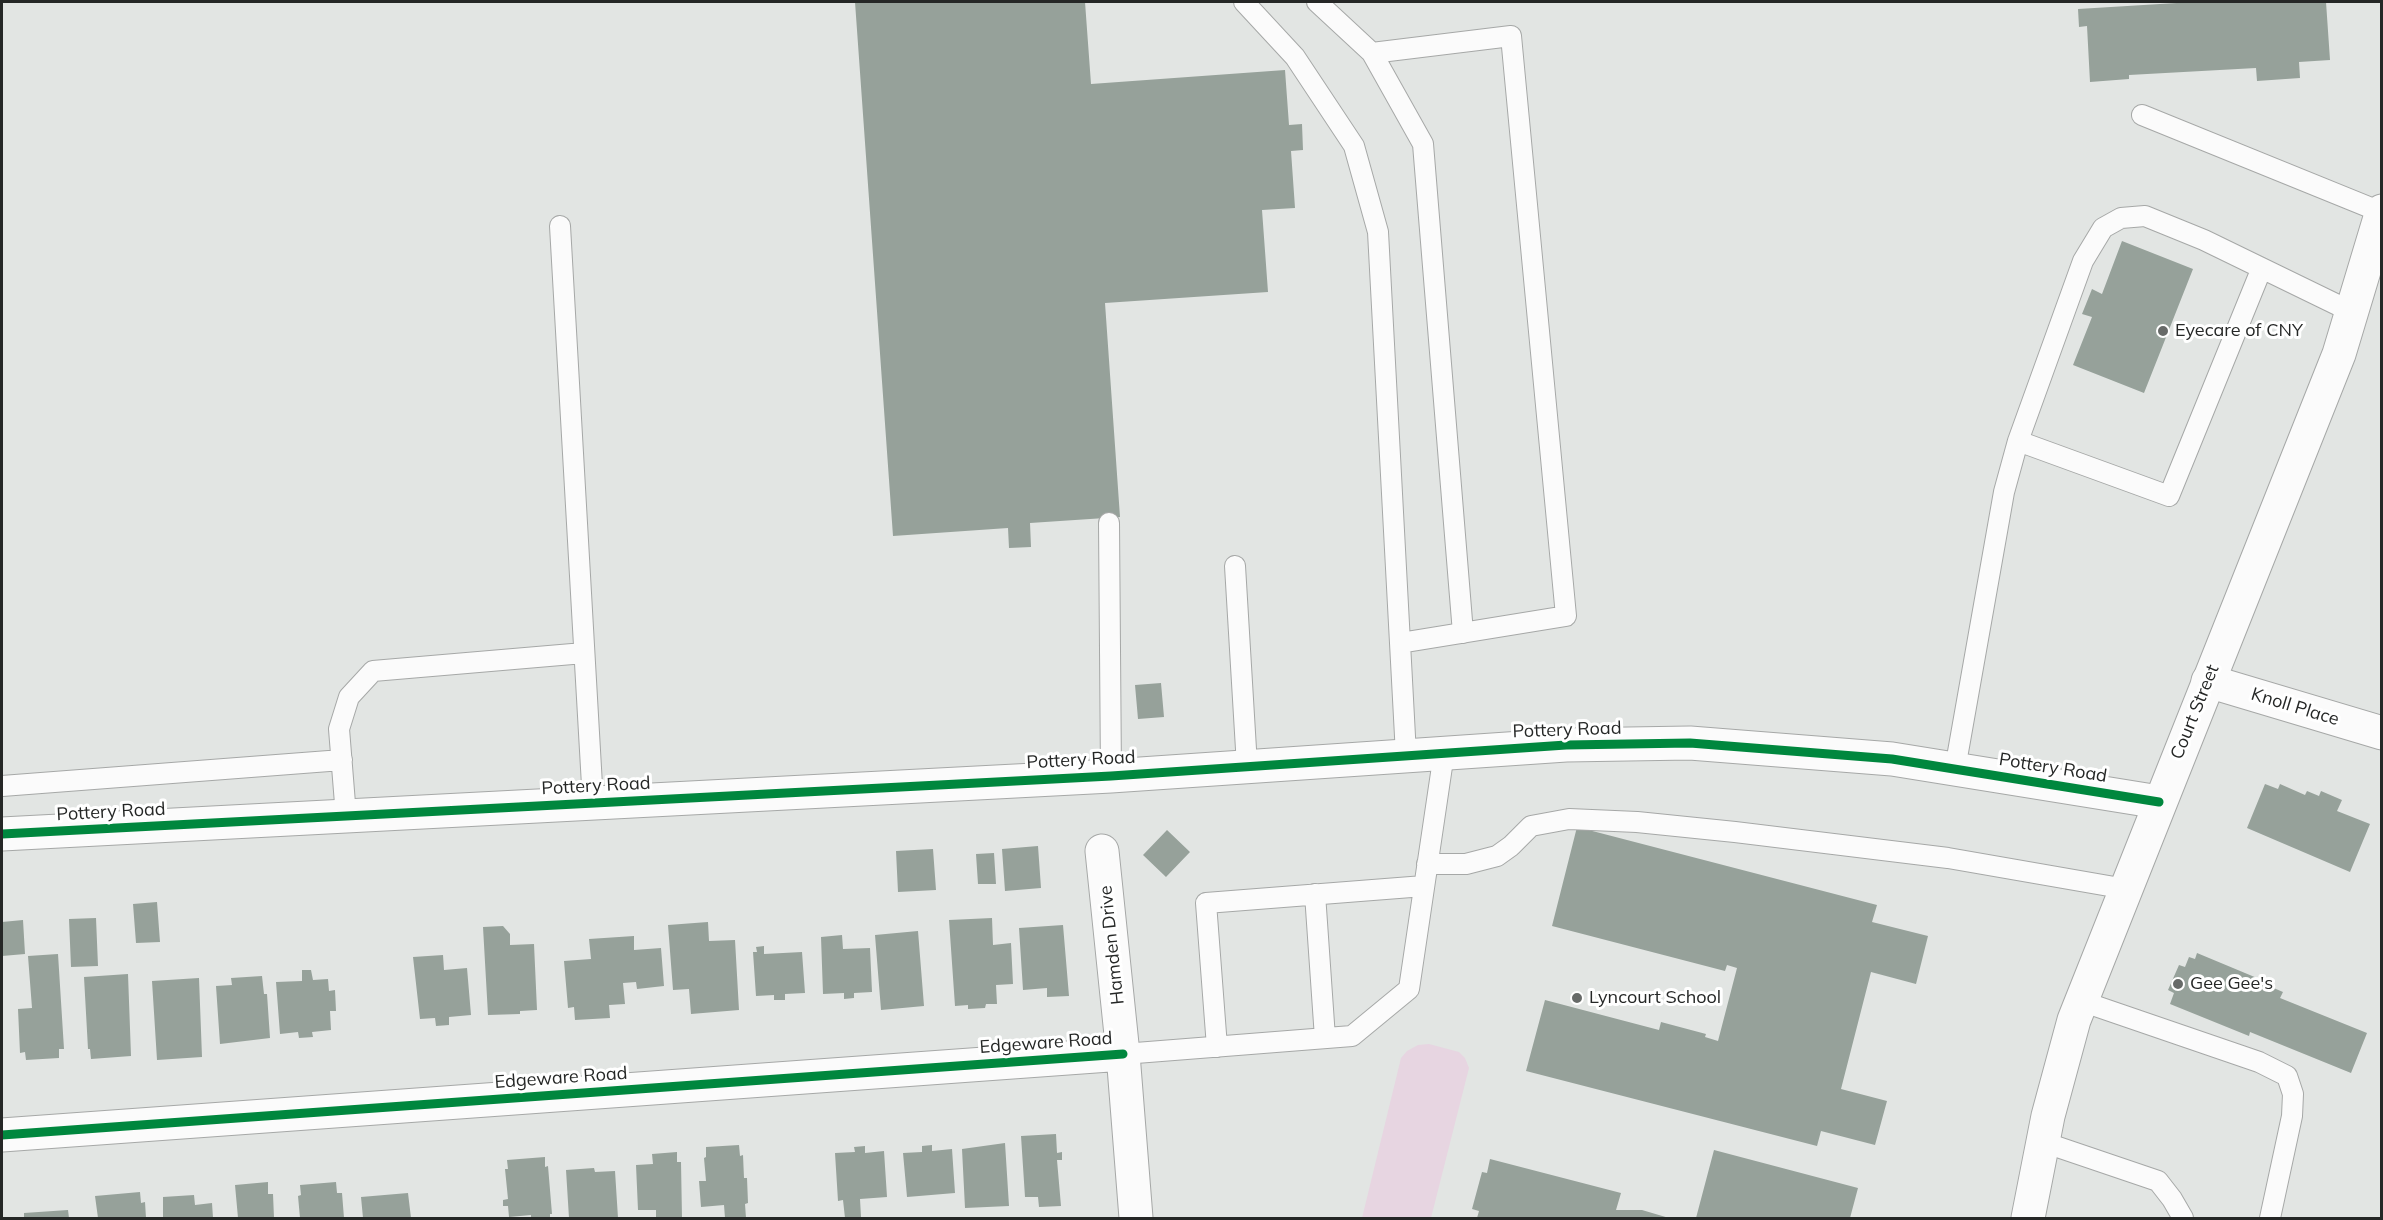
<!DOCTYPE html>
<style>
body{margin:0}
#map{position:relative;width:2383px;height:1220px;overflow:hidden;background:#e2e5e3;font-family:Mulish,sans-serif}
canvas{display:block}
.frame{position:absolute;inset:0;border:3px solid #252726;pointer-events:none}
</style>
<div id="map">
<canvas width="2383" height="1220"></canvas>
<div class="frame"></div>
</div>
<script>
const context = document.querySelector('canvas').getContext('2d');
context.lineJoin = 'round';
function fillPath(path, color) { context.fillStyle = color; context.fill(path, 'evenodd'); }
const poly = rows => new Path2D(rows.map(r => 'M' + r).join(''));
function trace(path, color, width, dash) { context.strokeStyle = color; context.lineWidth = width; context.lineCap = dash ? 'butt' : 'round'; context.setLineDash(dash || []); context.stroke(path); }
function write(font, color, halo, rows, align = 'center') {
  context.font = font + ' Mulish,sans-serif'; context.lineWidth = 6; context.setLineDash([]); context.textBaseline = 'middle'; context.strokeStyle = halo; context.fillStyle = color; for (const [text, x, y, turn = 0] of rows) {
    context.save(); context.translate(x, y); context.rotate((+turn || 0) * Math.PI / 180); context.textAlign = isNaN(turn) ? turn : align; if (halo) context.strokeText(text, 0, 0); context.fillText(text, 0, 0); context.restore();
  }
}
fillPath(poly([
 [1429,1044,1459,1052,1465,1058,1469,1068,1431,1218,1362,1218,1401,1058,1407,1051,1418,1045]
]), '#e7d5e1');
fillPath(poly([
 [855,2,1085,2,1091,84,1285,70,1289,125,1302,124,1303,150,1291,151,1295,208,1262,210,1268,292,1105,303,1120,517,1030,523,1031,547,1009,548,1008,528,893,536],
 [2193,2,2326,2,2330,60,2299,62,2300,78,2257,81,2256,68,2129,75,2129,79,2090,82,2087,26,2079,27,2078,9],
 [2122,241,2193,269,2144,393,2073,365,2092,317,2082,314,2092,289,2102,294],
 [1161,683,1164,717,1138,719,1135,685],
 [2265,784,2278,789,2280,784,2305,795,2307,791,2319,796,2321,791,2342,800,2337,811,2370,824,2350,872,2247,828],
 [1577,827,1877,905,1872,922,1928,936,1916,984,1871,972,1841,1089,1887,1101,1875,1145,1821,1131,1817,1146,1526,1071,1545,1000,1659,1030,1661,1022,1706,1034,1705,1037,1718,1041,1737,968,1727,965,1725,971,1552,926],
 [1167,830,1190,852,1166,877,1143,855],
 [1038,846,1041,888,1005,891,1002,849],
 [933,849,936,890,898,892,896,851],
 [994,853,996,884,978,884,976,854],
 [157,902,160,942,136,943,133,904],
 [96,918,98,966,71,967,69,919],
 [992,918,993,945,1011,943,1013,984,996,985,997,1004,986,1004,985,1008,968,1009,968,1005,955,1006,949,920],
 [23,920,25,954,2,956,2,922],
 [708,922,709,941,735,940,739,1010,691,1014,689,989,673,990,668,925],
 [1063,925,1069,996,1047,997,1047,988,1023,990,1019,928],
 [503,926,510,934,510,945,534,944,537,1010,520,1011,520,1014,488,1015,483,927],
 [918,931,924,1006,881,1010,875,935],
 [842,935,843,949,870,948,872,992,854,993,854,998,844,999,844,993,823,994,821,937],
 [634,936,634,950,661,948,664,986,637,989,636,982,623,983,625,1004,609,1005,610,1018,575,1020,574,1007,568,1008,564,961,591,959,589,939],
 [764,946,764,954,802,952,805,993,785,994,785,1000,774,1000,774,995,756,996,753,952,757,952,756,947],
 [2197,953,2257,978,2255,980,2283,992,2280,998,2367,1033,2351,1073,2250,1032,2249,1036,2170,1004,2174,993,2168,990,2179,965,2185,967,2189,957,2195,959],
 [58,954,64,1049,59,1049,59,1058,26,1060,25,1052,20,1053,18,1009,32,1008,28,956],
 [443,955,444,970,467,968,471,1015,449,1017,449,1025,436,1026,435,1018,420,1019,413,957],
 [302,970,311,970,313,980,328,979,329,991,335,990,336,1011,330,1011,331,1030,312,1032,313,1037,299,1038,298,1032,280,1034,276,982,302,981],
 [128,974,131,1056,91,1059,90,1049,88,1049,84,977],
 [262,976,264,994,267,994,270,1038,220,1044,216,986,232,985,231,978],
 [199,978,202,1057,157,1060,152,981],
 [1056,1134,1057,1153,1062,1152,1062,1160,1057,1160,1061,1206,1039,1207,1038,1197,1025,1197,1021,1136],
 [1005,1143,1009,1206,965,1208,962,1149],
 [739,1145,740,1156,743,1155,744,1178,747,1178,748,1203,745,1204,746,1218,725,1218,724,1205,701,1207,699,1181,706,1181,704,1158,706,1157,706,1147],
 [932,1145,932,1151,952,1149,955,1193,907,1197,903,1153,922,1152,922,1146],
 [865,1146,865,1153,884,1151,887,1197,860,1199,861,1217,845,1218,843,1200,838,1201,835,1153,855,1152,854,1147],
 [1714,1150,1858,1188,1850,1218,1696,1218],
 [677,1152,677,1162,681,1162,682,1218,656,1218,656,1210,638,1210,636,1165,653,1164,652,1154],
 [545,1157,545,1167,548,1166,552,1214,550,1214,550,1218,531,1218,531,1215,509,1217,508,1206,503,1206,503,1200,508,1199,505,1169,508,1169,507,1160],
 [1490,1159,1621,1193,1616,1210,1642,1210,1669,1218,1477,1218,1479,1211,1472,1209,1482,1172,1487,1173],
 [594,1168,595,1172,615,1171,618,1218,569,1218,566,1170],
 [268,1182,268,1194,273,1194,274,1218,238,1218,235,1185],
 [336,1182,337,1193,342,1193,344,1218,300,1218,298,1196,301,1195,300,1185],
 [140,1192,141,1203,145,1202,146,1218,98,1218,95,1196],
 [408,1193,411,1218,363,1218,361,1197],
 [194,1195,195,1205,212,1203,213,1218,163,1218,163,1197],
 [68,1210,69,1218,24,1218,24,1213]
]), '#96a19a');
const service = poly([
 [1244,2,1295,57,1354,146,1378,232,1406,755],
 [1317,2,1372,53,1511,36,1566,616,1400,643],
 [1372,53,1423,144,1463,633],
 [2142,115,2381,212],
 [560,226,593,803],
 [2018,441,2169,496,2261,270],
 [1109,523,1111,776],
 [1235,566,1247,766],
 [1955,769,2004,492,2018,441,2083,261,2103,228,2121,218,2145,216,2204,240,2352,312],
 [2,786,342,760],
 [346,816,339,729,349,697,373,671,584,653],
 [1427,864,1466,864,1497,856,1511,846,1531,826,1569,819,1637,822,1735,832,1948,858,2126,889],
 [1315,894,1325,1038],
 [2081,1001,2259,1062,2287,1076,2293,1094,2292,1116,2270,1218],
 [1217,1047,1206,903,1424,886],
 [1123,1054,1352,1036,1409,989,1444,753],
 [2043,1142,2158,1181,2172,1199,2183,1218]
]);
const minor = poly([
 [2208,681,2382,733],
 [2,834,1111,776,1566,745,1690,743,1892,759,2159,802],
 [1102,851,1123,1054,1136,1218],
 [2,1135,1123,1054]
]);
const primary = poly([
 [2028,1218,2048,1116,2074,1020,2339,354,2382,211]
]);
trace(service, '#a6a8a7', 22);
trace(minor, '#a6a8a7', 35);
trace(primary, '#a6a8a7', 35);
trace(service, '#fbfbfb', 20);
trace(minor, '#fbfbfb', 33);
trace(primary, '#fbfbfb', 33);
trace(poly([
 [2,834,1111,776,1566,745,1690,743,1892,759,2159,802],
 [2,1135,1123,1054]
]), '#00873e', 9);
for (const [x, y, r, color] of [
 [2163,331,6,"#676a68"],
 [2178,984,6,"#676a68"],
 [1577,998,6,"#676a68"]
]) { const dot = new Path2D(); dot.arc(x, y, r, 0, 2 * Math.PI); context.fillStyle = color; context.fill(dot); trace(dot, '#fff', 2); }
write('18px', '#252726', '#fff', [
 ["Eyecare of CNY",2175,331],
 ["Gee Gee's",2190,984],
 ["Lyncourt School",1589,998]
], 'left');
write('18px', '#252726', '#fff', [
 ["Knoll Place",2295,707,17],
 ["Court Street",2195,712,-68],
 ["Pottery Road",1567,730,-2],
 ["Pottery Road",1081,760,-3],
 ["Pottery Road",2053,768,9],
 ["Pottery Road",596,786,-3],
 ["Pottery Road",111,812,-3],
 ["Hamden Drive",1112,945,-96],
 ["Edgeware Road",1046,1043,-4],
 ["Edgeware Road",561,1078,-4]
]);
</script>
